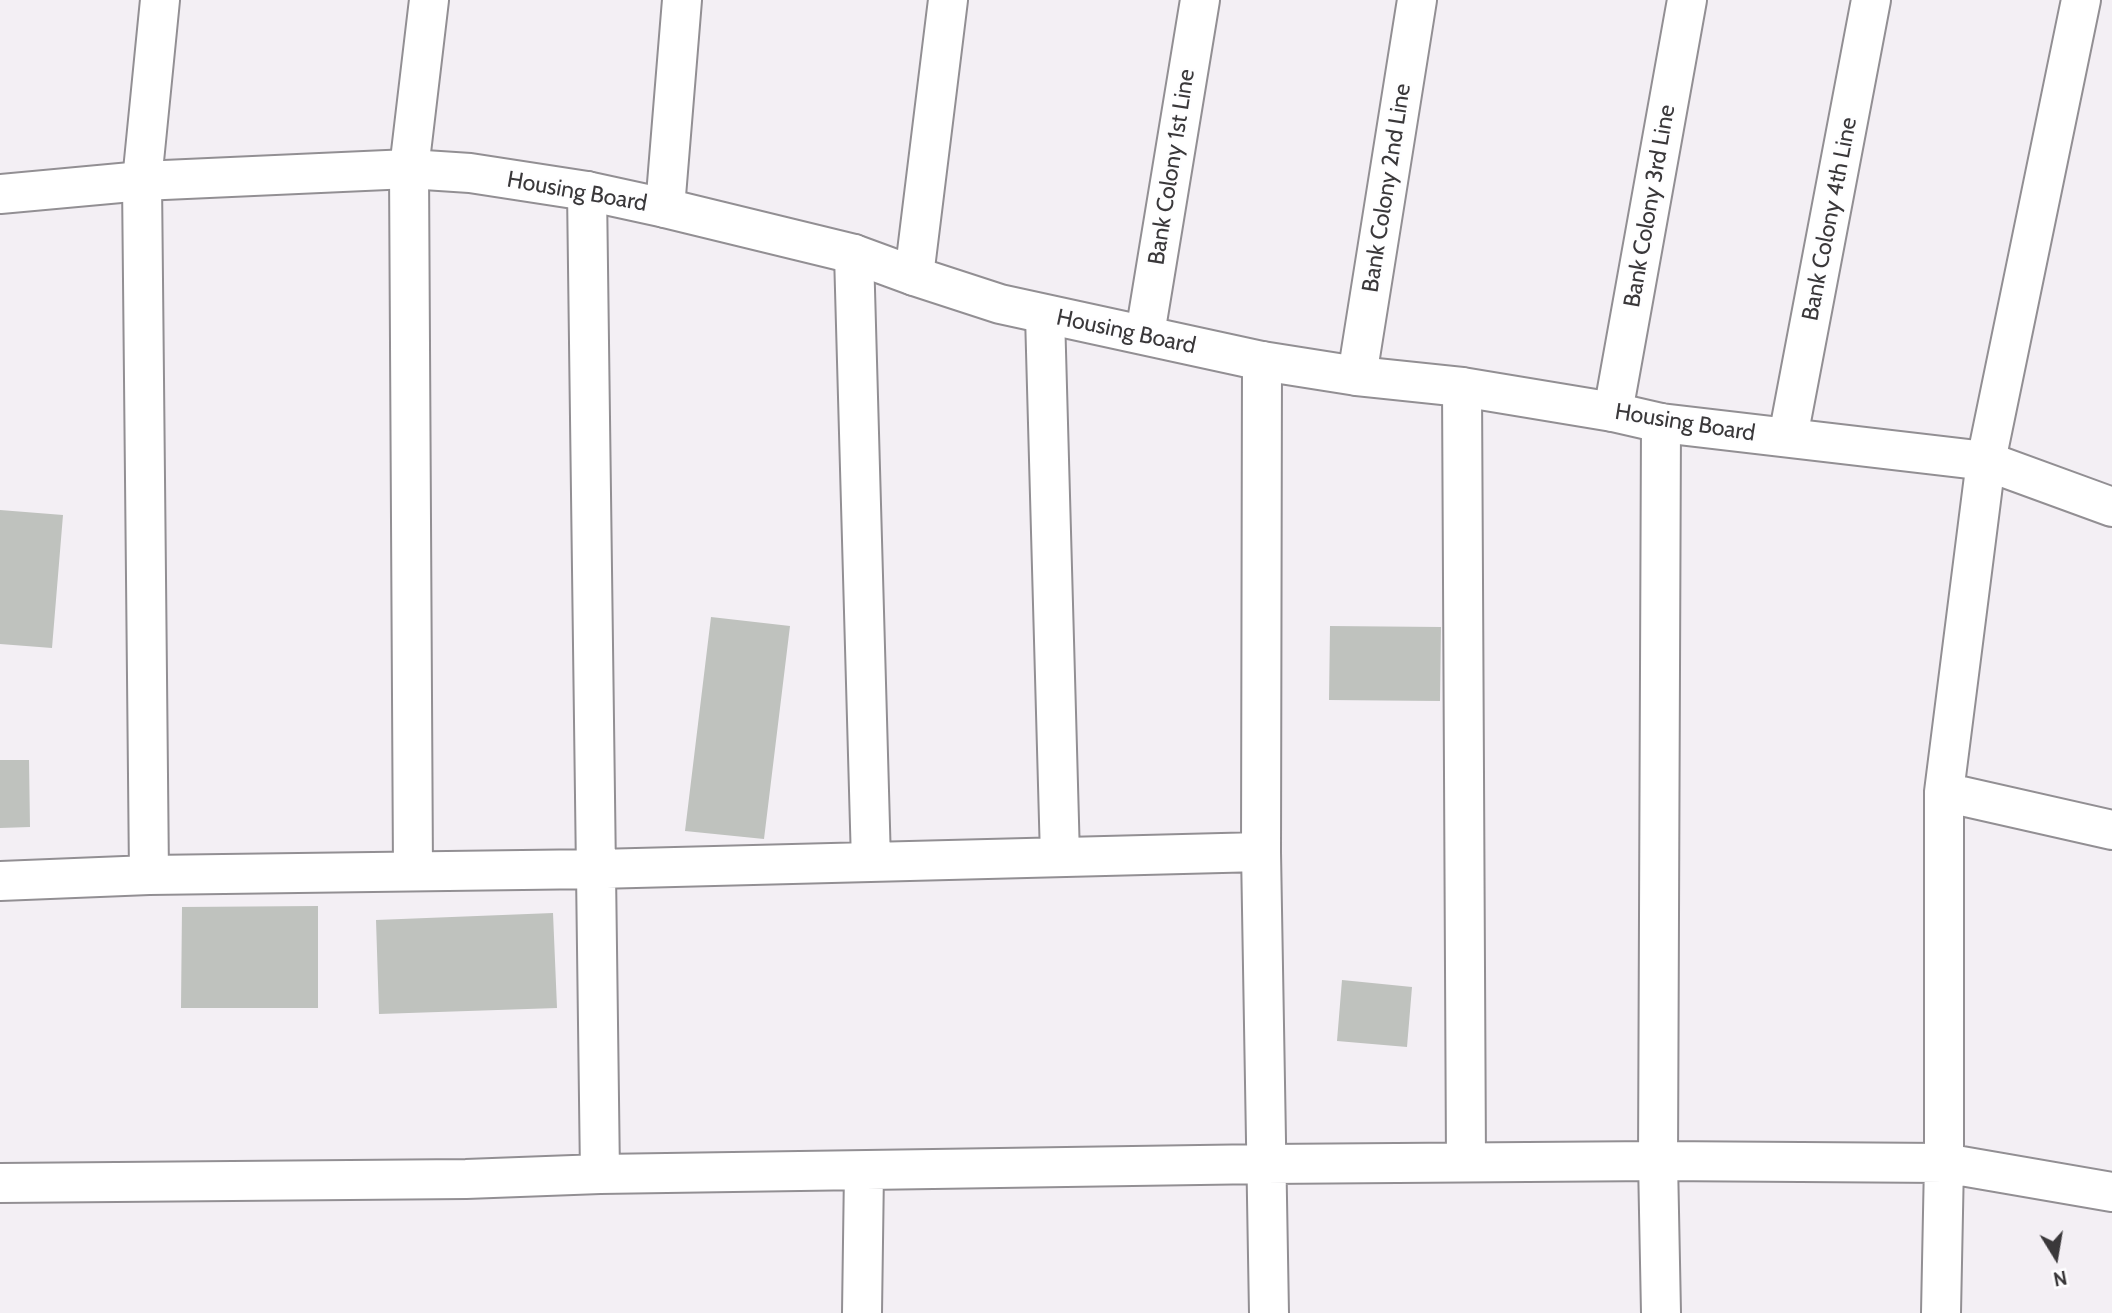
<!DOCTYPE html>
<style>
body{margin:0}
#map{position:relative;width:2112px;height:1313px;overflow:hidden;background:#f3eff4;font-family:Cabin,sans-serif}
canvas{display:block}
.north{position:absolute;left:2021px;top:1222px;width:70px;height:70px;-webkit-text-stroke:5px #fefeff;paint-order:stroke;rotate:169deg;font-size:19px;font-weight:700;line-height:28px;text-align:center;color:#3a383a}
.north::after{content:'';display:block;margin:auto;width:24px;height:32px;background:#3a383a;clip-path:polygon(50% 0,100% 100%,50% 72%,0 100%)}
</style>
<div id="map">
<canvas width="2112" height="1313"></canvas>
<div class="north">N</div>
</div>
<script>
const context = document.querySelector('canvas').getContext('2d');
context.lineJoin = 'round';
function fillPath(path, color) { context.fillStyle = color; context.fill(path, 'evenodd'); }
const poly = rows => new Path2D(rows.map(r => 'M' + r).join(''));
function trace(path, color, width, dash) { context.strokeStyle = color; context.lineWidth = width; context.lineCap = dash ? 'butt' : 'round'; context.setLineDash(dash || []); context.stroke(path); }
function write(font, color, halo, rows, align = 'center') {
  context.font = font + ' Cabin,sans-serif'; context.lineWidth = 5; context.setLineDash([]); context.textBaseline = 'middle'; context.strokeStyle = halo; context.fillStyle = color; for (const [text, x, y, turn = 0] of rows) {
    context.save(); context.translate(x, y); context.rotate((+turn || 0) * Math.PI / 180); context.textAlign = isNaN(turn) ? turn : align; if (halo) context.strokeText(text, 0, 0); context.fillText(text, 0, 0); context.restore();
  }
}
fillPath(poly([
 [0,510,63,515,52,648,0,644],
 [711,617,790,626,764,839,685,831],
 [1330,626,1441,627,1440,701,1329,700],
 [0,760,29,760,30,827,0,828],
 [318,906,318,1008,181,1008,182,907],
 [553,913,557,1008,379,1014,376,920],
 [1342,980,1412,987,1407,1047,1337,1041]
]), '#bfc2be');
const street = poly([
 [587,191,600,1174],
 [665,208,682,0],
 [854,254,871,862],
 [914,276,948,0],
 [1045,315,1060,857],
 [1145,334,1200,0],
 [1262,361,1261,852,1269,1313],
 [1357,376,1417,0],
 [1462,387,1466,1162],
 [1613,412,1687,0],
 [1788,437,1871,0],
 [1944,792,2112,830],
 [413,871,409,169,429,0],
 [149,875,142,181,160,0],
 [0,881,149,875,597,869,1261,852],
 [0,1183,466,1179,600,1174,1266,1164,1658,1161,1944,1163,2112,1192],
 [862,1313,864,1171],
 [1661,1313,1658,1161,1661,423],
 [1941,1313,1944,1163,1944,792,1986,461,2081,0]
]);
const secondary = poly([
 [0,194,142,181,409,169,470,173,587,191,665,208,854,254,914,276,1000,304,1262,361,1357,376,1462,387,1613,412,1661,423,1986,461,2112,507]
]);
trace(street, '#928f93', 42);
trace(secondary, '#928f93', 42);
trace(street, '#fff', 38);
trace(secondary, '#fff', 38);
write('23px', '#3a383a', '#fefeff', [
 ["Bank Colony 1st Line",1172,167,-81],
 ["Bank Colony 2nd Line",1387,188,-81],
 ["Housing Board",577,192,10],
 ["Bank Colony 3rd Line",1650,206,-80],
 ["Bank Colony 4th Line",1830,219,-79],
 ["Housing Board",1126,332,12],
 ["Housing Board",1685,423,9]
]);
</script>
